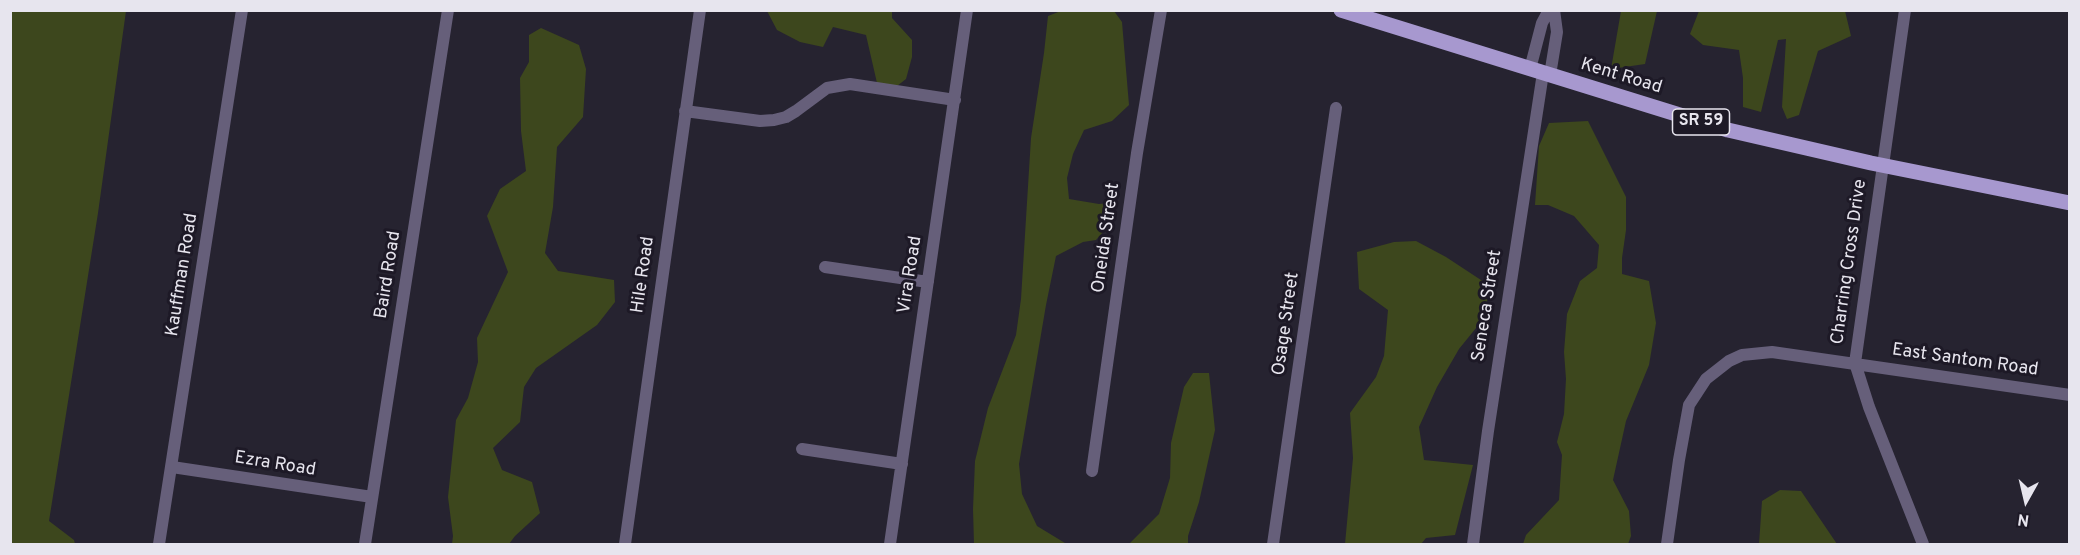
<!DOCTYPE html>
<style>
body{margin:0}
#map{position:relative;width:2080px;height:555px;overflow:hidden;background:#262330;font-family:Overpass,sans-serif}
canvas{display:block}
.frame{position:absolute;inset:0;border:12px solid #e7e5ee;pointer-events:none}
.north{position:absolute;left:1996px;top:471px;width:60px;height:60px;-webkit-text-stroke:4px #1d1926;paint-order:stroke;rotate:188deg;font-size:16px;font-weight:700;line-height:24px;text-align:center;color:#e7e5ee}
.north::after{content:'';display:block;margin:auto;width:21px;height:27px;background:#e7e5ee;clip-path:polygon(50% 0,100% 100%,50% 72%,0 100%)}
</style>
<div id="map">
<canvas width="2080" height="555"></canvas>
<div class="frame"></div>
<div class="north">N</div>
</div>
<script>
const context = document.querySelector('canvas').getContext('2d');
context.lineJoin = 'round';
function fillPath(path, color) { context.fillStyle = color; context.fill(path, 'evenodd'); }
const poly = rows => new Path2D(rows.map(r => 'M' + r).join(''));
function trace(path, color, width, dash) { context.strokeStyle = color; context.lineWidth = width; context.lineCap = dash ? 'butt' : 'round'; context.setLineDash(dash || []); context.stroke(path); }
function write(font, color, halo, rows, align = 'center') {
  context.font = font + ' Overpass,sans-serif'; context.lineWidth = 6; context.setLineDash([]); context.textBaseline = 'middle'; context.strokeStyle = halo; context.fillStyle = color; for (const [text, x, y, turn = 0] of rows) {
    context.save(); context.translate(x, y); context.rotate((+turn || 0) * Math.PI / 180); context.textAlign = isNaN(turn) ? turn : align; if (halo) context.strokeText(text, 0, 0); context.fillText(text, 0, 0); context.restore();
  }
}
fillPath(poly([
 [10,11,126,11,98,213,49,521,74,540,75,544,11,544],
 [767,11,892,11,892,18,912,40,912,57,906,79,897,86,877,83,866,35,833,27,823,47,800,42,777,30],
 [1061,11,1114,11,1122,22,1129,105,1112,121,1084,130,1073,154,1067,178,1069,199,1099,204,1109,203,1110,224,1096,240,1083,242,1056,256,1046,305,1019,464,1022,494,1037,526,1065,543,1088,544,974,544,973,509,975,461,988,408,1016,335,1021,299,1031,138,1044,53,1048,16],
 [1621,11,1657,11,1645,64,1611,69],
 [1845,11,1851,36,1818,51,1799,115,1787,119,1782,107,1786,39,1778,40,1761,112,1743,107,1743,78,1739,50,1703,45,1690,34,1699,11],
 [541,28,579,45,586,69,583,117,557,147,553,207,545,253,558,271,614,280,615,302,597,325,536,368,524,387,520,422,493,448,502,470,532,482,540,513,515,536,509,544,452,544,453,536,448,497,456,420,468,398,478,362,477,338,508,272,487,216,500,189,526,171,521,131,520,78,529,62,529,35],
 [1588,121,1626,197,1626,230,1622,258,1622,274,1649,281,1656,323,1649,365,1626,421,1613,480,1629,511,1631,536,1628,544,1523,544,1526,535,1559,500,1562,455,1557,442,1564,414,1566,379,1564,352,1567,314,1580,281,1597,268,1599,245,1574,216,1548,205,1535,205,1539,146,1549,123],
 [1416,241,1446,257,1484,282,1489,312,1459,349,1437,387,1419,427,1424,460,1473,465,1455,535,1426,538,1421,544,1345,544,1353,458,1350,413,1376,377,1384,356,1388,310,1359,289,1357,252,1394,242],
 [1193,373,1209,373,1215,430,1199,502,1188,536,1188,544,1129,544,1159,514,1170,478,1171,443,1184,387],
 [1780,490,1801,491,1837,544,1759,544,1762,501]
]), '#3d471d');
trace(poly([
 [1905,10,1855,363,1869,407,1923,544],
 [1530,69,1542,23,1549,10],
 [1550,75,1557,32,1554,10],
 [685,111,760,121,774,120,786,117,796,111,827,88,850,84,955,100],
 [825,267,928,282],
 [802,449,902,464],
 [172,467,372,497],
 [1092,471,1137,153,1161,10],
 [159,544,242,10],
 [365,544,448,10],
 [625,544,700,10],
 [890,544,967,10],
 [1273,544,1336,108],
 [1473,544,1488,431,1543,73],
 [1667,544,1679,460,1689,405,1706,379,1729,361,1742,355,1772,352,2070,395]
]), '#665f7a', 12);
trace(poly([
 [1341,10,1728,130,1871,163,2070,203]
]), '#a798cf', 15);
for (const [x, y, w] of [
 [1701,122,57]
]) { const box = new Path2D(); box.roundRect(x - w / 2, y - 13, w, 26, 4.5); context.fillStyle = '#1d1926'; context.fill(box); trace(box, '#e7e5ee', 1.5); }
write('bold 16px', '#e7e5ee', null, [
 ["SR 59",1701,122]
]);
write('18px', '#e7e5ee', '#1d1926', [
 ["Kent Road",1621,77,17],
 ["Oneida Street",1107,238,-82],
 ["Charring Cross Drive",1850,262,-82],
 ["Kauffman Road",183,275,-81],
 ["Baird Road",389,275,-81],
 ["Hile Road",644,275,-82],
 ["Vira Road",911,275,-81],
 ["Seneca Street",1488,306,-81],
 ["Osage Street",1287,324,-82],
 ["East Santom Road",1965,361,8],
 ["Ezra Road",275,465,9]
]);
</script>
